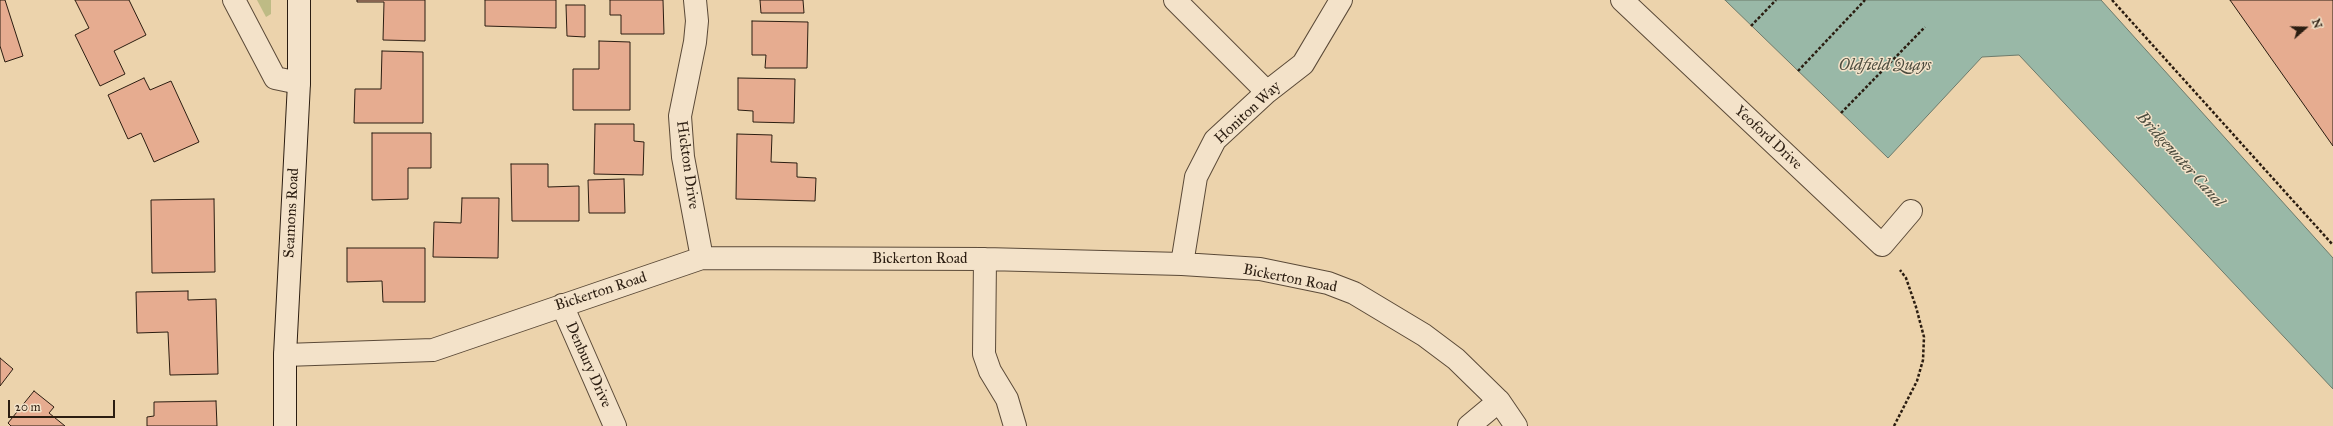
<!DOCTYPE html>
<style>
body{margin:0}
#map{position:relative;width:2333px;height:426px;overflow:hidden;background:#ecd3ac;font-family:"IM FELL Great Primer",serif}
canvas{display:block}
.north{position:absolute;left:2285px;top:8px;width:40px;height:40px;-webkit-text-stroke:3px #f3e2c9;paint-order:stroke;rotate:70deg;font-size:11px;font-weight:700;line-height:16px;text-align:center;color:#2b1d11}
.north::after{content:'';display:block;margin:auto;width:14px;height:18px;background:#2b1d11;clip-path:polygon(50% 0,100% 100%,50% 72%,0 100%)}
.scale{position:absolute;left:8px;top:400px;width:107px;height:18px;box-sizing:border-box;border:2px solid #2b1d11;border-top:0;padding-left:5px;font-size:12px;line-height:14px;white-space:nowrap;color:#2b1d11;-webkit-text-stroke:3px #f3e2c9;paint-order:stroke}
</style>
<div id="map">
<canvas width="2333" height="426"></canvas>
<div class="north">N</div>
<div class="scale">20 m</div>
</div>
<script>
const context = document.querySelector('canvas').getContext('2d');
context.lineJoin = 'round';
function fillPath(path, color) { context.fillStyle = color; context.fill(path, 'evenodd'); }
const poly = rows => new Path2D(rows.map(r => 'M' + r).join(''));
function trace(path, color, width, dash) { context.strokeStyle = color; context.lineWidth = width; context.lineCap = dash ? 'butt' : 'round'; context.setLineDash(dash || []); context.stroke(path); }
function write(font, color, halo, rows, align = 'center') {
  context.font = font + ' "IM FELL Great Primer",serif'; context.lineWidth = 3; context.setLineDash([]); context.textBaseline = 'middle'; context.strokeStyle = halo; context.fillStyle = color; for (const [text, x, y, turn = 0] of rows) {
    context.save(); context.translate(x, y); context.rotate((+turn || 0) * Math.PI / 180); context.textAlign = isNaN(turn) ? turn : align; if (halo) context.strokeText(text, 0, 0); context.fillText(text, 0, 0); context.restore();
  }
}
fillPath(poly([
 [257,0,271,0,271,14,266,17]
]), '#bebb85');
const water = poly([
 [1725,0,2101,0,2333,258,2333,389,2019,55,1982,57,1888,158,1725,0]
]);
fillPath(water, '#99b8a7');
trace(water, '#6d7a6b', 1);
const building = poly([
 [0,0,5,0,23,56,5,62,0,46,0,0],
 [75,0,129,0,146,35,114,51,125,74,100,86,75,35,89,28,75,0],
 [357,0,425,0,425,41,383,40,384,2,357,2,357,0],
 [485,0,556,0,556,28,485,26,485,0],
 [610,0,663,0,664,34,621,34,621,15,610,15,610,0],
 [760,0,803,0,804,13,761,13,760,0],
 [2230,0,2333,0,2333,146,2230,0],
 [566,5,585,5,585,37,567,36,566,5],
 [752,21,808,22,807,68,765,68,766,55,752,55,752,21],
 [599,41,630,42,630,110,573,110,573,69,599,69,599,41],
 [382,51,423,52,423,123,354,123,355,89,381,89,382,51],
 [144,78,150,90,171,81,199,142,154,162,141,133,128,139,108,95,144,78],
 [738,78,795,79,794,123,753,122,753,111,738,110,738,78],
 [595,124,634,124,634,141,644,142,643,175,594,174,595,124],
 [372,133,431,133,431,168,408,168,408,199,372,200,372,133],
 [737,134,772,135,771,162,797,163,797,177,816,178,815,201,736,199,737,134],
 [511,164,548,164,548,187,579,186,579,221,512,221,511,164],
 [624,179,625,213,589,213,588,180,624,179],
 [462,198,499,198,498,258,433,257,434,222,461,223,462,198],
 [214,199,215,272,152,273,151,200,214,199],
 [347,248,425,248,425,302,383,302,382,281,347,282,347,248],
 [188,291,188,300,216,299,218,374,170,375,168,332,137,333,136,292,188,291],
 [0,358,13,369,0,386,0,358],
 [34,391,54,407,49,413,65,426,11,426,8,423,34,391],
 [216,401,217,426,147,426,147,417,154,416,154,402,216,401]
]);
fillPath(building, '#e6ac90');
trace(building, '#2b1d11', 1);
const street = poly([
 [234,0,275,78,299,83],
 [695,0,697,21,695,42,680,116,683,157,702,258],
 [1175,0,1267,92],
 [1622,0,1882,245,1911,211],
 [985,259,984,354,990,371,1007,399,1015,426],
 [1182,264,1196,177,1215,140,1267,92,1303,64,1341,0],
 [562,305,615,426],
 [285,355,433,350,702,258,985,259,1182,264,1260,269,1328,283,1354,293,1424,335,1456,359,1499,401,1516,426],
 [1469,426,1499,401]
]);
const secondary = poly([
 [285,426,285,355,299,83,299,0]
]);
trace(street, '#5b4a38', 24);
trace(secondary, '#2b1d11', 24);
trace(poly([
 [2112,0,2333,245],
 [1751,26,1776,0],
 [1798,71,1865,0],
 [1841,113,1925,27],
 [1894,426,1917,381,1923,360,1924,337,1916,307,1906,278,1900,270]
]), '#2b1d11', 2.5, [3, 2]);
trace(street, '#f3e2c9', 22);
trace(secondary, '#f3e2c9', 22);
write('15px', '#2b1d11', '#f3e2c9', [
 ["Honiton Way",1248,113,-43],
 ["Yeoford Drive",1768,138,43],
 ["Hickton Drive",687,165,82],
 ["Seamons Road",292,213,-87],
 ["Bickerton Road",920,259],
 ["Bickerton Road",1290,279,11],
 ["Bickerton Road",601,292,-18],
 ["Denbury Drive",588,365,66]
]);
write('italic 16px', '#4c4c3e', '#f3e2c9', [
 ["Oldfield Quays",1885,66],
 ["Bridgewater Canal",2180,160,48]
]);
</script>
